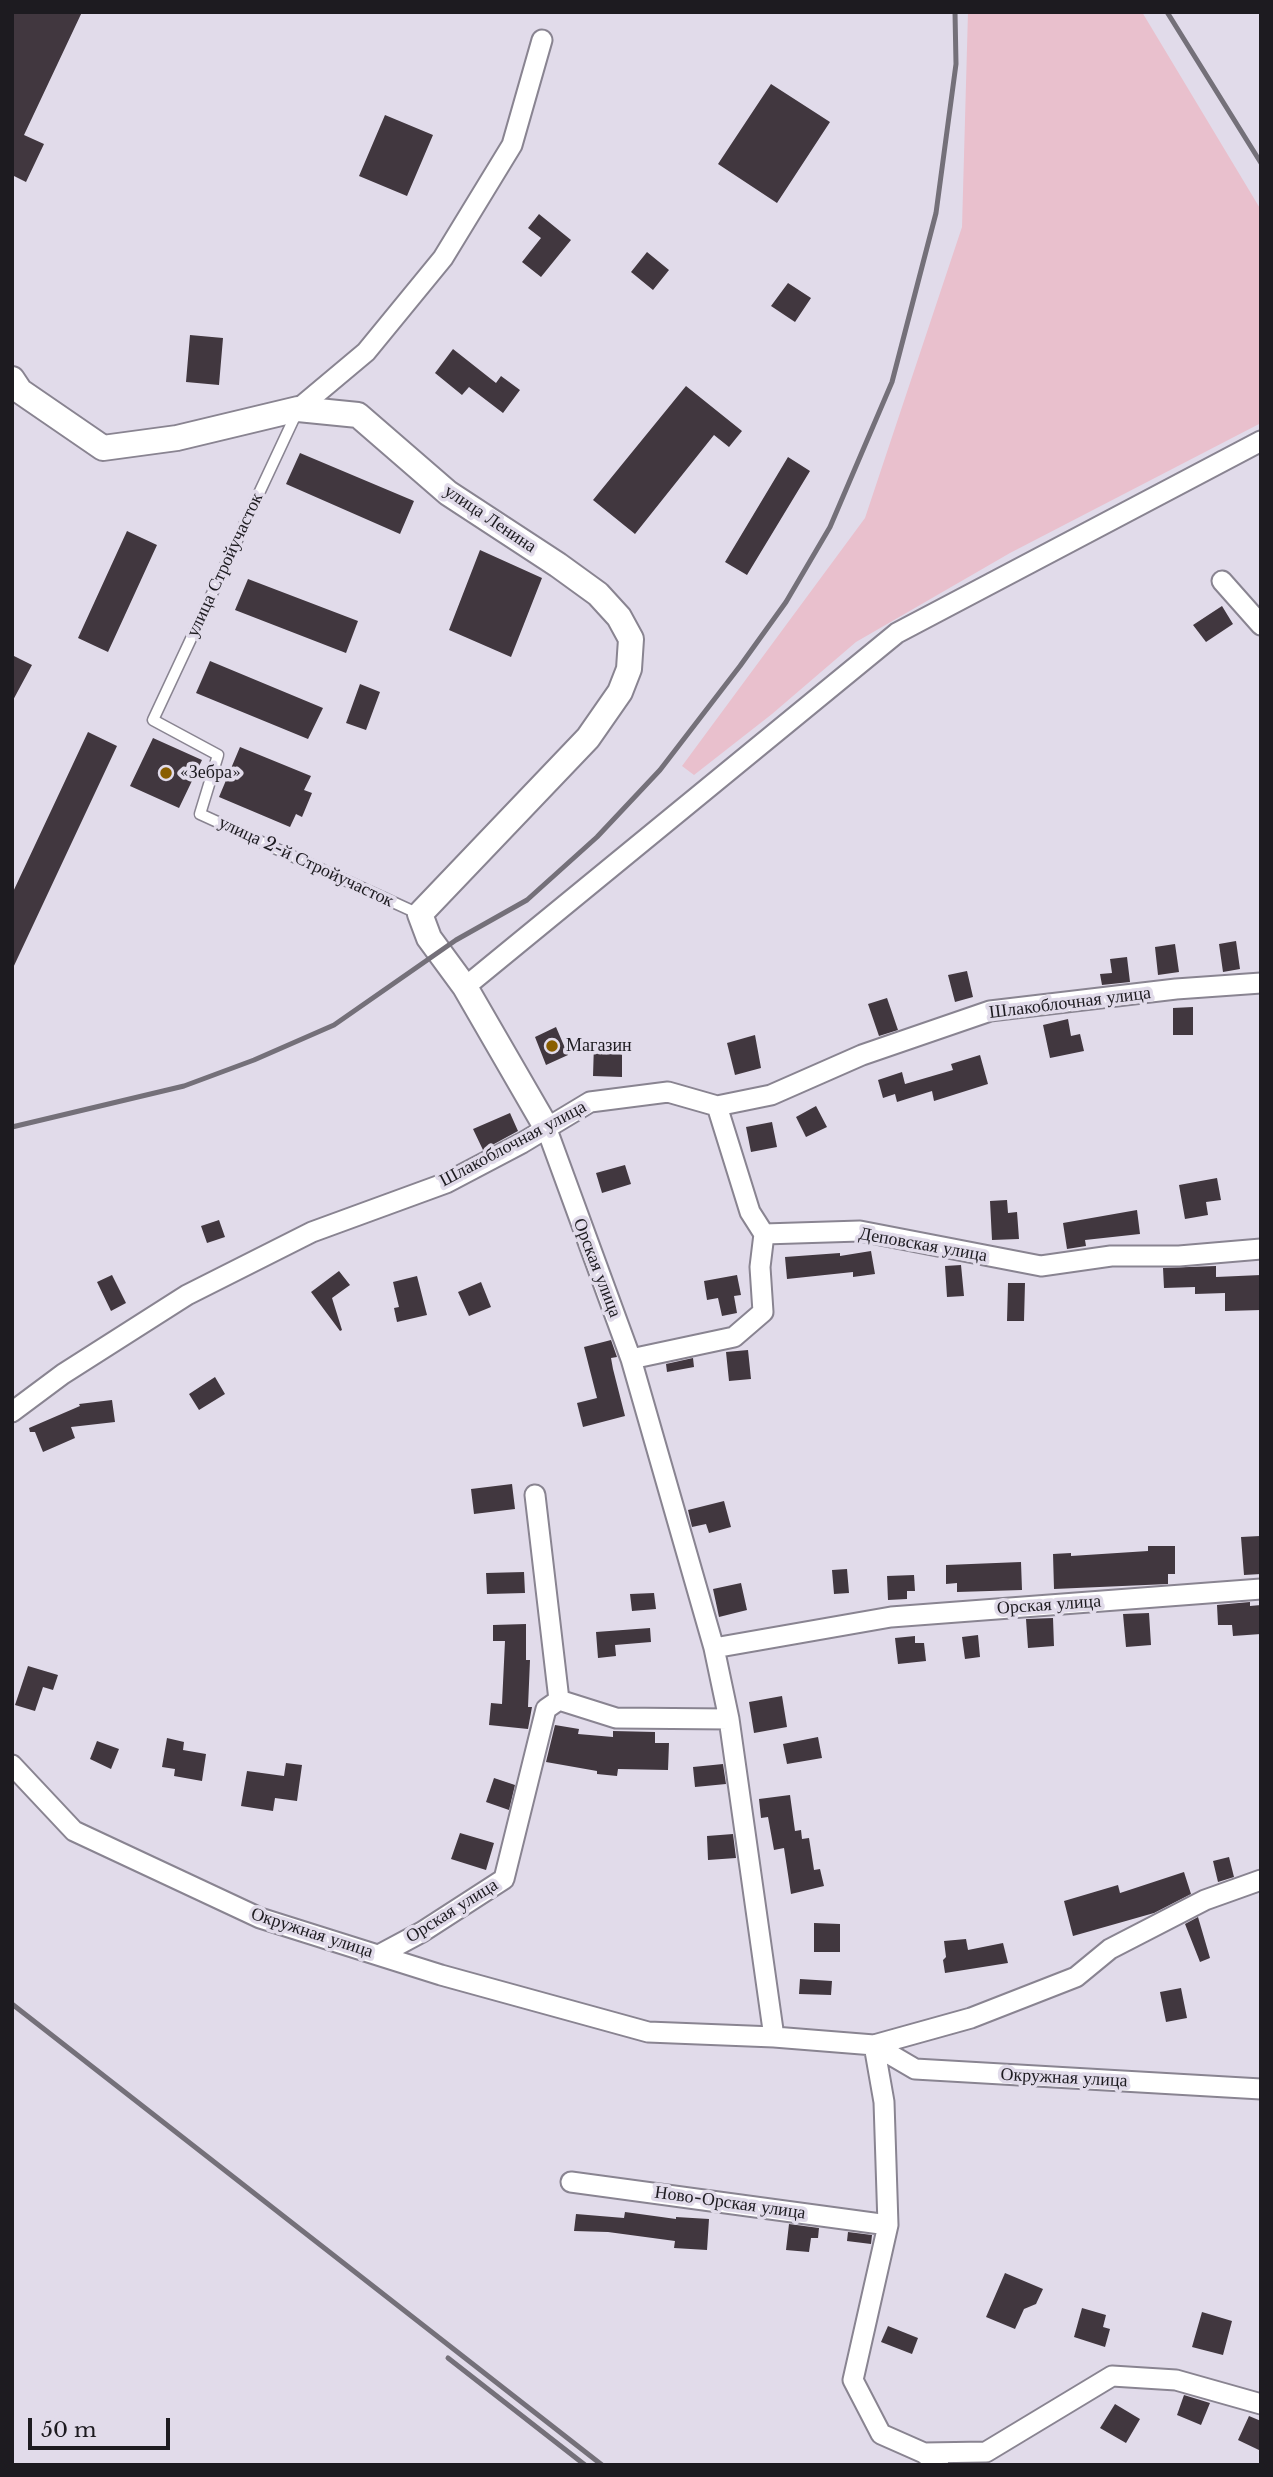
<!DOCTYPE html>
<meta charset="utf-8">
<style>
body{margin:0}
#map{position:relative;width:1273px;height:2477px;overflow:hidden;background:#e1dbea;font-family:"Libre Baskerville",serif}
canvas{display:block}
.frame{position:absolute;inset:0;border:14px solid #1d1b20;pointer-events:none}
.scale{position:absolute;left:28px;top:2418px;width:142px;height:32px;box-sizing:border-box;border:4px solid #1d1b20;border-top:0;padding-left:9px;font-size:21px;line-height:24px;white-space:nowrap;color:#1d1b20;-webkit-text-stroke:5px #e1dbea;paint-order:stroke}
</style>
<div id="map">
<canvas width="1273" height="2477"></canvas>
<div class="frame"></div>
<div class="scale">50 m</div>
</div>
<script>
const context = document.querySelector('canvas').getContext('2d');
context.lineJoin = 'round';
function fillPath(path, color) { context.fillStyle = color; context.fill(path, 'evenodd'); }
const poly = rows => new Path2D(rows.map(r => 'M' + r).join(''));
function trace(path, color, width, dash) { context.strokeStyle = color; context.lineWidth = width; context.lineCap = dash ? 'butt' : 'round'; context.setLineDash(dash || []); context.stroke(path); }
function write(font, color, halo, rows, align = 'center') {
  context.font = font + ' "Libre Baskerville",serif'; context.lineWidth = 7; context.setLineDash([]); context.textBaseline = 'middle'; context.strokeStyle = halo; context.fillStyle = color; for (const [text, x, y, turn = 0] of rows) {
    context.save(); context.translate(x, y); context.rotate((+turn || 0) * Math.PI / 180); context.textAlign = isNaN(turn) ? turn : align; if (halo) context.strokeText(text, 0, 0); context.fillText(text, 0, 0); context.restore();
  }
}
fillPath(poly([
 [968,12,1142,12,1261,210,1261,423,1010,553,856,642,772,714,694,775,682,766,865,518,962,227]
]), '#e9c0cd');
fillPath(poly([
 [12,12,82,12,24,135,44,144,26,182,12,175],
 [771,84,830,122,777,203,718,164],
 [385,115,433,135,407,196,359,176],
 [539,214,571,240,541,277,522,262,541,238,528,228],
 [647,252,669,270,653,290,631,272],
 [788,283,811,298,795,322,771,306],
 [190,335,223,338,219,385,186,382],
 [453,349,496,383,501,376,520,390,503,413,469,387,462,395,435,373],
 [686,386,742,431,729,447,714,435,635,534,593,500],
 [300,453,414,501,400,534,286,484],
 [788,457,810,471,747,575,725,562],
 [127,531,157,545,108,652,78,638],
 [480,550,542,578,511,657,449,630],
 [248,579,358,621,346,653,235,610],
 [1222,606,1233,624,1206,642,1193,625],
 [12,655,32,665,12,702],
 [210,661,323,708,308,739,196,693],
 [360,684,380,692,366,730,346,723],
 [88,732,117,746,12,970,12,894],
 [153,738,202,760,179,808,130,786],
 [240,747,311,776,304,790,312,793,302,817,296,814,290,827,219,797],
 [1236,941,1240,969,1223,972,1219,944],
 [1175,944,1179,972,1158,975,1155,947],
 [1127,957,1130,982,1102,985,1100,974,1112,973,1110,959],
 [967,971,973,997,955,1002,948,975],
 [887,998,898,1030,879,1036,868,1004],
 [1193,1007,1193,1035,1173,1035,1173,1008],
 [1068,1019,1071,1036,1080,1034,1084,1051,1050,1058,1043,1025],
 [556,1027,568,1055,546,1065,535,1037],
 [755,1035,761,1068,735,1075,727,1043],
 [594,1044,622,1044,622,1077,593,1076],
 [980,1055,988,1084,934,1101,932,1091,897,1102,895,1094,883,1098,878,1080,902,1072,905,1084,953,1070,951,1064],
 [816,1106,827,1127,806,1137,796,1117],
 [510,1113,518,1131,483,1150,473,1129],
 [772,1122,777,1147,751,1152,746,1127],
 [625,1165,631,1184,602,1193,596,1173],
 [1217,1178,1221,1200,1206,1202,1208,1215,1185,1219,1179,1185],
 [1007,1200,1008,1213,1017,1212,1019,1239,992,1240,990,1201],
 [1137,1210,1140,1234,1085,1240,1086,1246,1067,1249,1063,1223],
 [219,1220,225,1237,207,1243,201,1226],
 [871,1251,875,1274,853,1277,853,1272,787,1279,785,1257,840,1253,840,1256],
 [961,1265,964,1296,947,1297,945,1266],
 [1216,1266,1216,1277,1261,1275,1261,1310,1225,1311,1225,1293,1195,1294,1195,1287,1164,1288,1163,1268],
 [339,1271,350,1285,332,1298,342,1330,340,1331,311,1292],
 [112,1275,126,1303,111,1311,97,1282],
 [737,1275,741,1295,734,1296,737,1313,722,1316,718,1298,707,1300,704,1281],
 [417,1276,427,1315,397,1322,394,1308,399,1307,393,1282],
 [481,1282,491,1307,469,1316,458,1292],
 [1008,1283,1025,1283,1024,1321,1007,1321],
 [611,1340,617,1357,611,1358,613,1369,625,1416,583,1427,577,1403,597,1398,584,1347],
 [748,1350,751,1379,729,1381,726,1352],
 [693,1358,694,1367,667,1372,666,1364],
 [215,1377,225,1394,199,1410,189,1394],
 [112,1400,115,1422,71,1427,75,1438,43,1452,35,1432,30,1432,29,1428,80,1406,79,1404],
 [512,1484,515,1509,474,1514,471,1489],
 [724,1501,731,1527,709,1533,706,1524,692,1527,688,1510],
 [1260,1536,1261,1574,1244,1575,1241,1537],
 [1148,1546,1175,1546,1175,1574,1168,1574,1168,1584,1054,1589,1053,1554,1071,1553,1071,1556,1148,1551],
 [1021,1562,1022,1590,957,1592,957,1583,946,1584,946,1565],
 [847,1569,849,1593,834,1594,832,1570],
 [524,1572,525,1593,487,1594,486,1573],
 [914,1575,915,1591,907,1591,907,1599,888,1600,887,1576],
 [741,1583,747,1610,719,1617,713,1589],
 [654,1593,656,1609,632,1611,630,1594],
 [1250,1602,1250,1606,1261,1605,1261,1634,1233,1636,1232,1625,1218,1625,1217,1605],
 [1149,1613,1151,1645,1126,1647,1123,1614],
 [1053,1618,1054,1646,1028,1648,1026,1619],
 [526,1624,526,1660,530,1660,528,1707,532,1707,528,1729,489,1725,491,1703,502,1704,505,1641,493,1641,493,1625],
 [650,1628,651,1642,615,1645,616,1656,598,1658,596,1632],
 [978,1635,980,1657,965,1659,962,1637],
 [915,1636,915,1643,924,1643,926,1661,898,1664,895,1638],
 [28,1666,58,1675,53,1690,43,1687,35,1711,15,1705],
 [782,1696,787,1727,754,1733,749,1702],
 [555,1725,579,1729,578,1734,613,1737,613,1731,655,1732,655,1743,669,1743,668,1770,618,1769,617,1776,597,1774,597,1771,546,1762],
 [818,1737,822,1758,787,1764,783,1744],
 [167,1738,184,1742,183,1750,206,1754,202,1781,174,1776,175,1769,162,1767],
 [97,1741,119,1749,111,1769,90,1759],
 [286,1763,302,1765,297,1801,275,1798,273,1811,241,1806,247,1771,284,1776],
 [723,1764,726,1784,695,1787,693,1767],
 [494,1778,515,1785,509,1810,486,1802],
 [790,1795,795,1831,801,1830,802,1839,809,1838,814,1870,820,1869,824,1886,791,1894,784,1848,774,1850,768,1817,761,1818,759,1799],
 [460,1833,494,1843,486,1870,451,1859],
 [733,1834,736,1858,708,1860,707,1836],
 [1229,1857,1234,1877,1218,1882,1213,1861],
 [1184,1872,1191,1894,1154,1913,1073,1936,1064,1901,1118,1885,1120,1893],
 [1198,1917,1210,1958,1200,1962,1185,1924],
 [814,1923,840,1924,840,1952,814,1952],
 [966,1939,968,1950,1003,1943,1008,1963,945,1973,943,1960,946,1957,944,1941],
 [800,1979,832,1981,831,1995,799,1994],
 [1181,1988,1187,2018,1166,2022,1160,1992],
 [625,2212,676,2219,676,2217,709,2219,707,2250,674,2248,675,2241,608,2232,574,2231,576,2214,624,2218],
 [789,2224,819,2228,818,2238,811,2238,809,2252,786,2250],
 [848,2232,872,2235,871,2244,847,2241],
 [1005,2273,1043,2289,1036,2304,1024,2309,1015,2329,986,2317],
 [1082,2308,1106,2315,1103,2327,1110,2329,1105,2347,1074,2337],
 [1202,2312,1232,2321,1223,2355,1192,2347],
 [888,2326,918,2338,912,2354,881,2342],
 [1184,2395,1210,2403,1201,2425,1177,2415],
 [1115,2404,1140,2419,1126,2443,1100,2428],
 [1249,2416,1261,2421,1261,2451,1238,2440]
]), '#41373f');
const service = poly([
 [297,412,153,720,218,755,200,814,419,914]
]);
const minor = poly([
 [298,409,366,352,443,258,512,145,542,40],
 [1222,581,1261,625],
 [465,987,897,633,1261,441],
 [717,1106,750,1212,764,1234],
 [546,1127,631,1359,714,1648,729,1719,774,2037],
 [631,1359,734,1337,763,1312,760,1267,764,1234,860,1231,1041,1266,1111,1256,1179,1256,1261,1249],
 [12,1412,63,1374,187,1295,312,1232,446,1183,522,1143,590,1102,668,1092,717,1106,771,1095,862,1055,990,1011,1176,989,1261,983],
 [535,1495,559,1700],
 [714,1648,891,1617,1261,1589],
 [12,1765,74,1831,260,1918,441,1975,648,2032,774,2037,874,2045,971,2018,1076,1977,1110,1949,1205,1900,1261,1880],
 [379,1955,422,1932,504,1879,546,1709,559,1700,616,1718,729,1719],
 [874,2045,884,2102,888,2225,853,2380,881,2434,924,2453,939,2465],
 [874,2045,915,2069,1261,2089],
 [571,2182,888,2225],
 [924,2453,986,2452,1112,2376,1176,2380,1261,2404]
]);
const tertiary = poly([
 [12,379,20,391,103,448,177,438,298,409,358,415,448,493,558,565,598,594,619,617,631,639,629,669,620,692,588,738,420,914,429,938,465,987,546,1127]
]);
trace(service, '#898491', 13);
trace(minor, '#898491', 23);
trace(tertiary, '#898491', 28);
trace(service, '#fff', 10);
trace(minor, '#fff', 19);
trace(tertiary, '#fff', 24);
trace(poly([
 [1167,12,1261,163],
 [12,1127,184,1086,254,1060,334,1025,456,940,527,900,597,837,660,770,740,666,786,602,830,527,892,382,936,213,956,64,955,12],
 [12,2004,602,2465],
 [448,2358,585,2465]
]), '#747079', 5);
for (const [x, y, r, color] of [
 [166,773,7,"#895e00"],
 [552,1046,7,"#895e00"]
]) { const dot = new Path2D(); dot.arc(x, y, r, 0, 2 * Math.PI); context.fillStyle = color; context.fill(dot); trace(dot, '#e1dbea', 2.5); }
write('18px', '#1d1b20', '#e1dbea', [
 ["улица Ленина",490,519,34],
 ["улица Стройучасток",225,565,-65],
 ["улица 2-й Стройучасток",306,862,25],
 ["Шлакоблочная улица",1070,1003,-7],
 ["Шлакоблочная улица",513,1144,-28],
 ["Деповская улица",923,1245,10],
 ["Орская улица",597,1268,69],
 ["Орская улица",1049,1605,-4],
 ["Орская улица",452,1911,-32],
 ["Окружная улица",312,1933,18],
 ["Окружная улица",1064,2078,3],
 ["Ново-Орская улица",730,2203,8]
]);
write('18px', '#1d1b20', '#e1dbea', [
 ["«Зебра»",180,773],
 ["Магазин",566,1046]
], 'left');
</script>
